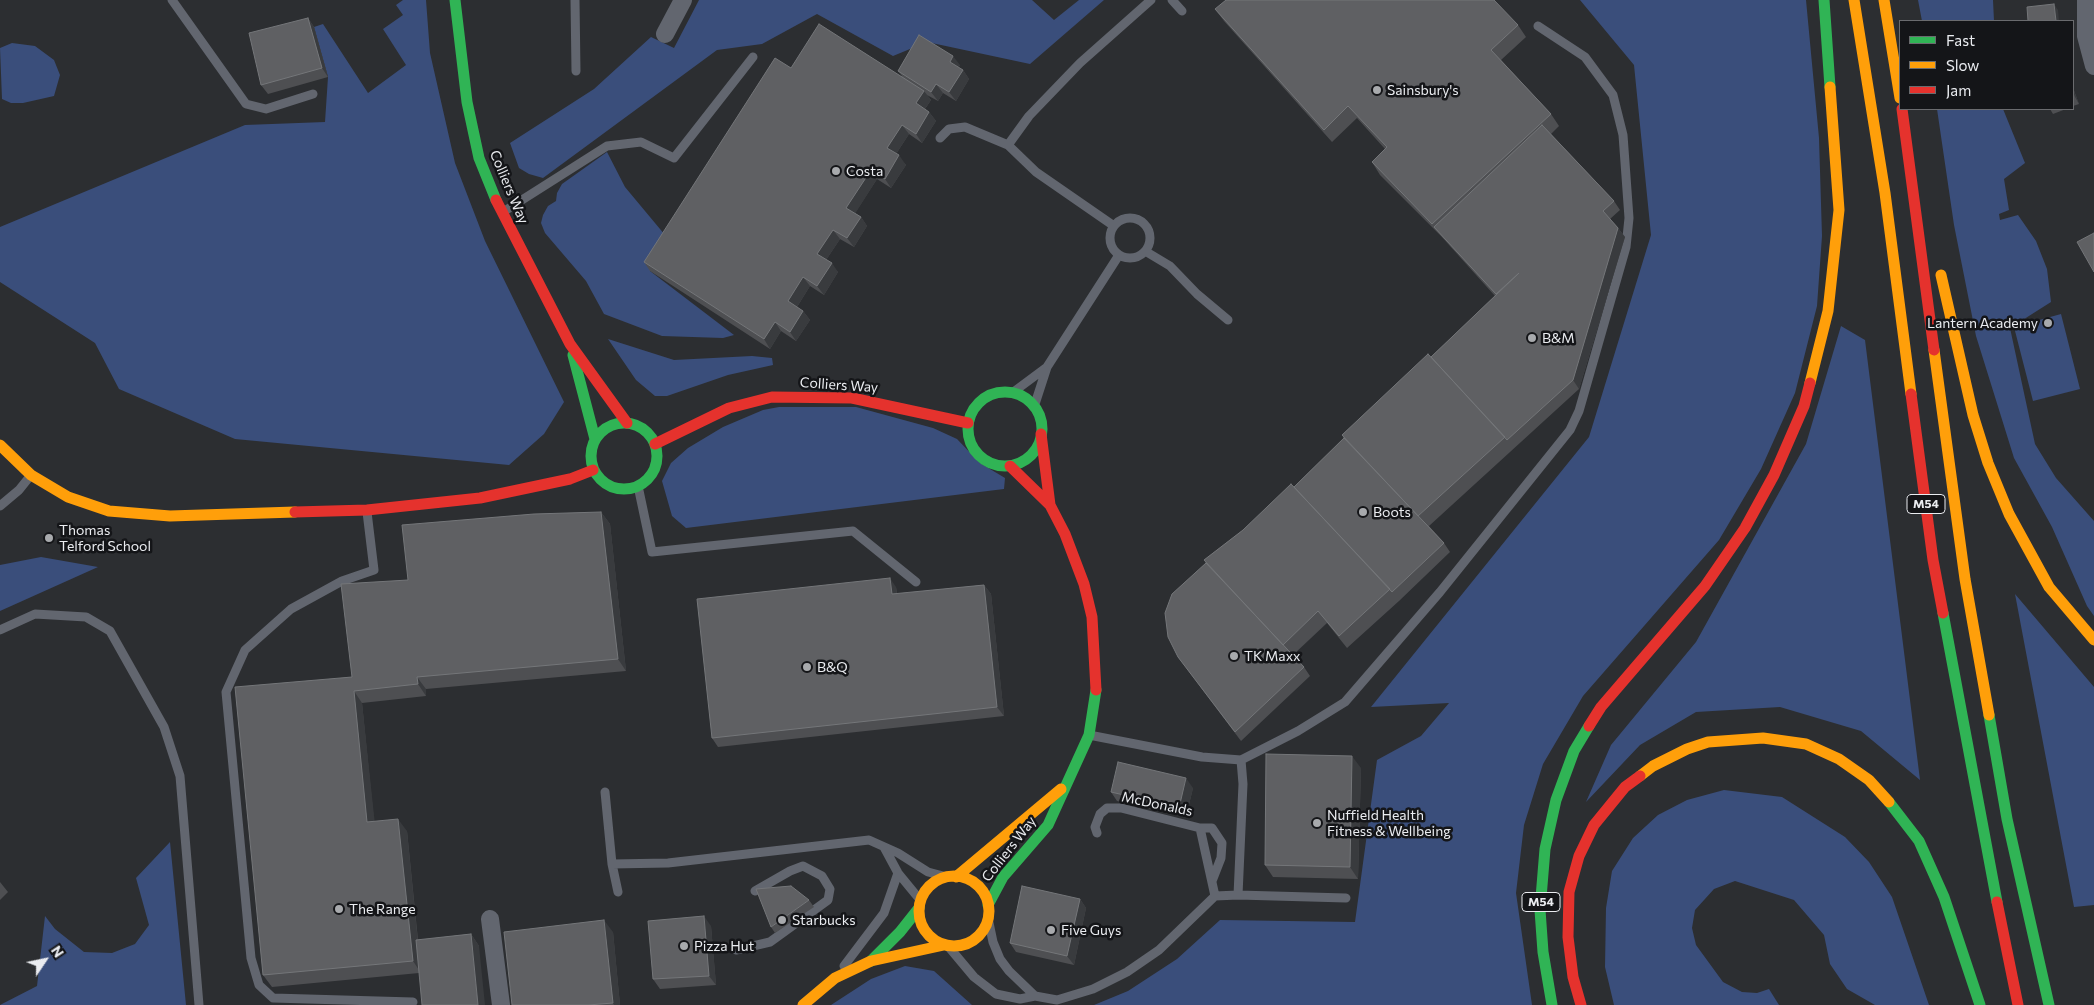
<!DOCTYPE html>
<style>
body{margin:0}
#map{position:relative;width:2094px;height:1005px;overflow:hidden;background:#2c2e31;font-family:Commissioner,sans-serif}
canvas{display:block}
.legend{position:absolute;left:1899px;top:20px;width:175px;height:90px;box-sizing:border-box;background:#141518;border:1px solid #6a6b6e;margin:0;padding:6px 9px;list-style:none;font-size:15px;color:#eaecf0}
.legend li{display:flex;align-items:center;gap:10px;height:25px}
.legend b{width:25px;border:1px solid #6a6b6e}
.north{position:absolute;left:20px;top:935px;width:50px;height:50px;-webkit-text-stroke:4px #141518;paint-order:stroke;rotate:56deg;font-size:14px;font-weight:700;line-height:20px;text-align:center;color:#eaecf0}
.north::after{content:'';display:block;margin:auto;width:18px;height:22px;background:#eaecf0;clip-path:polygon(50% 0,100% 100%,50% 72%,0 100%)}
</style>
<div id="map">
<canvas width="2094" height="1005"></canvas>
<ul class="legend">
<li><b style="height:6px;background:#30b455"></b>Fast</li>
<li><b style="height:6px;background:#ff9f0a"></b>Slow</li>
<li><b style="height:6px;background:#e5322d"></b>Jam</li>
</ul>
<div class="north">N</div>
</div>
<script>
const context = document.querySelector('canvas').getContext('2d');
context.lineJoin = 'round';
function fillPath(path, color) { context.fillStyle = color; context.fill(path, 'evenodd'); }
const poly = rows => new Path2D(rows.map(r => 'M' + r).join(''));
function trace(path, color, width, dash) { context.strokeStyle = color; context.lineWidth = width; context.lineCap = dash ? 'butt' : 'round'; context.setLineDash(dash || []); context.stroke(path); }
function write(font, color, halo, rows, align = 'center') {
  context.font = font + ' Commissioner,sans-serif'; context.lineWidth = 5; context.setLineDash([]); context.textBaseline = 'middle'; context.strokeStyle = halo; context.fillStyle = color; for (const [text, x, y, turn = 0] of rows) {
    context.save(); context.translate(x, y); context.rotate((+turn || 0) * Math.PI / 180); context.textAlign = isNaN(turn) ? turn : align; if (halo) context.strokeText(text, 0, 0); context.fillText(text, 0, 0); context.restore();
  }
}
fillPath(poly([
 [403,0,426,0,430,53,455,163,485,241,564,402,544,434,509,465,235,439,119,389,95,343,0,282,0,227,245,125,325,122,328,77,314,27,323,24,368,93,406,65,383,29,403,15,396,5],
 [699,0,1032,0,1054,20,1079,0,1104,0,1030,64,927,42,893,56,817,14,762,44,717,50,543,178,529,174,519,168,510,143,594,89,651,37,674,48],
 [1580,0,1806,0,1819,138,1822,236,1817,306,1795,393,1761,469,1719,540,1583,696,1543,764,1524,825,1516,893,1532,1005,1094,1005,1128,991,1177,959,1220,920,1355,922,1377,760,1421,736,1449,703,1371,707,1589,437,1651,235,1634,65],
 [1918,0,1993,0,1994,21,1922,21],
 [12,43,35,46,54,60,60,75,54,96,23,103,11,103,2,99,0,48],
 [1937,109,2003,109,2025,163,2004,179,2009,210,1999,214,2000,220,2018,215,2036,241,2047,269,2051,302,2010,328,2035,444,2056,478,2094,521,2094,616,2087,606,2052,527,2014,458,1976,336,1954,225],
 [607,152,625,187,665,235,650,271,734,335,723,338,662,336,604,314,586,281,545,233,541,223,543,215,548,206,556,201,557,193,562,184],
 [2061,314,2080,389,2033,401,2014,327],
 [1841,326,1865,340,1920,780,1861,731,1780,707,1696,712,1640,745,1586,802,1611,745,1696,642,1806,444],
 [608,339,674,360,752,356,772,358,773,365,728,375,667,396,655,396,636,380],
 [779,407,856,407,933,428,957,439,980,463,1005,478,1004,489,686,528,672,516,662,481,671,463,688,448,723,427,763,410],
 [41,557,98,567,0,611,0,565],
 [2015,594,2094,687,2094,905,2074,907],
 [1724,790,1782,797,1845,837,1869,862,1892,897,1929,1005,1875,1005,1847,989,1830,964,1824,935,1794,900,1735,881,1714,889,1695,910,1692,928,1696,945,1723,982,1742,992,1757,993,1769,989,1779,1005,1614,1005,1605,967,1606,908,1612,871,1633,838,1658,815,1687,800],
 [170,842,186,1005,0,1005,37,986,45,916,55,929,84,952,112,953,135,944,149,925,136,878],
 [905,966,934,971,972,1005,831,1005,871,979]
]), '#3a4e7b');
trace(poly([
 [172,0,246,104,266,109,313,94],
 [575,0,576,71],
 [1172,0,1182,11],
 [940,138,949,129,965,127,1008,145,1036,172,1114,226],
 [1008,145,1029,116,1080,63,1151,0],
 [503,212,607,146,641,142,674,158,753,57],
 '1110 238a20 20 0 1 1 40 0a20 20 0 1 1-40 0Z',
 [1145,251,1170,266,1197,294,1228,320],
 [1012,393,1047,367],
 [1034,407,1047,367,1119,255],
 [638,486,652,552,853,531,916,582],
 [0,506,19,490,31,475],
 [367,512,374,570,342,581,291,609,245,650,226,692,251,958,259,985,273,998,413,1002],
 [0,630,35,614,86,617,110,631,164,727,180,776,199,1005],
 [1089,735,1202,757,1241,760,1298,731,1345,702,1440,592,1570,430,1579,411,1626,247,1629,218,1623,135,1613,95,1585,57,1538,26],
 [605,792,612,864,618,892],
 [1200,828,1212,828,1222,843,1221,858,1212,881],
 [1097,833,1095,827,1100,814,1107,808,1121,808,1200,828,1215,896],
 [884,847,898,873,921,901],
 [612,864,668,863,869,840,898,853,928,872,947,877],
 [1238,895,1346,898],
 [948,946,974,977,996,994,1020,999,1035,996,1009,971,1000,959,993,942,988,918],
 [736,950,770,942,828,900,830,889,822,876,803,866,790,871,755,891],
 [844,966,884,913,898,873],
 [1035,996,1057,1000,1093,989,1127,972,1159,950,1215,896,1238,895,1243,784,1241,760]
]), '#62666f', 9);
trace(poly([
 [2086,0,2086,36,2094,66],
 [665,34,683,0],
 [490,919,501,1005]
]), '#62666f', 18);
trace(poly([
 [455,0,467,102,479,158,496,200],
 [1824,0,1830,87],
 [573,355,595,439],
 '968 429a37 37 0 1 1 74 0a37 37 0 1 1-74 0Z',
 '591 456a33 33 0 1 1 66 0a33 33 0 1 1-66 0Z',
 [1943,613,1997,902],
 [1989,715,2007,819,2049,1005],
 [1889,802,1919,841,1944,897,1980,1005],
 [988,905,1003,877,1048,825,1089,735,1096,690],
 [871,961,900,932,919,908],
 [1552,1005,1543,952,1540,910,1545,849,1556,800,1574,751,1589,726]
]), '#30b455', 11);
trace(poly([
 [1854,0,1885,193,1911,394],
 [1884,0,1900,98],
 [1941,275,1973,415,1988,463,2009,514,2049,587,2094,640],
 [1934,350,1965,579,1989,715],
 [1810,383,1828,311,1839,210,1830,87],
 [0,445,31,475,68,497,109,511,170,516,295,512],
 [1640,776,1653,766,1687,749,1708,742,1763,738,1806,744,1839,759,1869,780,1889,802],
 '919 911a35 35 0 1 1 70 0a35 35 0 1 1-70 0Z',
 [956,877,1061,789],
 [803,1005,835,978,871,961,944,945]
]), '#ff9f0a', 11);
trace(poly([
 [1902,109,1934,350],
 [496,200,570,344,627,423],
 [1911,394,1933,560,1943,613],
 [1041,434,1050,505],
 [655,444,729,408,772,397,852,398,968,423],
 [1010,466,1050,505,1065,534,1084,584,1092,617,1096,690],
 [295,512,367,510,480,498,570,479,593,470],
 [1589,726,1601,707,1705,586,1745,528,1774,475,1804,406,1810,383],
 [1997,902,2018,1005],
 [1581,1005,1573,977,1568,937,1569,892,1579,856,1594,825,1625,787,1640,776]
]), '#e5322d', 11);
fillPath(poly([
 [1215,9,1518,25,1526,37,1501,60,1551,114,1559,126,1551,134,1614,201,1620,210,1610,219,1618,228,1625,237,1579,389,1429,526,1444,543,1450,552,1399,601,1347,648,1327,623,1293,655,1304,667,1310,676,1241,741,1178,657,1207,563,1204,560,1243,530,1294,487,1344,438,1342,435,1431,357,1495,296,1441,236,1380,175,1372,162,1385,149,1357,118,1332,142,1224,21],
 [308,18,314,27,328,77,268,94,261,85],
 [960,65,958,68,963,70,969,79,956,101,943,93,938,101,927,95,931,100,925,109,929,112,936,121,922,143,909,134,896,154,906,165,891,188,877,179,855,213,861,217,867,226,854,247,840,239,826,260,838,272,824,295,810,286,797,307,803,311,810,320,796,341,781,331,770,349,650,271,644,262,791,68,902,76,898,71],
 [2073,88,2079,104,2073,106],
 [2050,109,2066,109,2053,114],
 [601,512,610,524,626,671,426,689,426,696,362,703,374,821,407,831,418,940,471,934,479,946,419,973,272,987,263,975,352,677,408,580],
 [984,585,991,594,1004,716,718,747,712,738,896,587,897,594],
 [1361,768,1358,879,1273,877,1265,865],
 [1193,788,1186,817,1117,801,1111,792],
 [0,882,8,892,0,900],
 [1080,899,1086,908,1074,965,1016,952,1010,943],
 [809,900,814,907,775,933,771,927],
 [711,926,716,985,660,989,653,979],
 [613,932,620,1005,512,1005]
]), '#4e4f52');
fillPath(poly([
 [2054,4,2058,10,2059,21,2056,21],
 [308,18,314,27,328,77,322,68],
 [953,56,960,65,956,71,950,62],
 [963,70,969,79,956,101,949,92],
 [936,84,943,93,938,101,931,92],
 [2073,88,2079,104,2075,97,2073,92],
 [924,91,931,100,922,113,916,103],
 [929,112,936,121,922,143,916,134],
 [902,125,909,134,894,157,887,148],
 [899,155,906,165,891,188,885,179],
 [871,170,877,179,853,217,846,208],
 [861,217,867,226,854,247,847,238],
 [1618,228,1625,237,1579,389,1573,380],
 [833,230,840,239,824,263,817,254],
 [832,263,838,272,824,295,817,286],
 [803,277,810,286,795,310,788,301],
 [803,311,810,320,796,341,790,332],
 [775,322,781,331,770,349,764,339],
 [601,512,610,524,626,671,618,659],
 [890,578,896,587,898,603,892,594],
 [984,585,991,594,1004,716,997,707],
 [417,677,426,689,426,696,418,684],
 [354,691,362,703,376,834,367,822],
 [1352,756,1361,768,1358,879,1350,867],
 [1186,778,1193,788,1186,817,1179,808],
 [398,819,407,831,421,973,413,961],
 [1080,899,1086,908,1074,965,1067,956],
 [704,916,711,926,716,985,709,976],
 [604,920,613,932,620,1005,614,1005,613,1003],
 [471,934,479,946,485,1005,478,1005]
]), '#393b3e');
const building = poly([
 [1226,0,1494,0,1518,25,1491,50,1551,114,1432,224,1372,162,1387,147,1348,106,1324,130,1215,9,1226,0],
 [2054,4,2056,21,2028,21,2027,7,2054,4],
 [308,18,322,68,261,85,249,33,308,18],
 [819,24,924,91,916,103,929,112,916,134,902,125,887,148,899,155,885,179,871,170,846,208,861,217,847,238,833,230,817,254,832,263,817,286,803,277,788,301,803,311,790,332,775,322,764,339,644,262,775,58,791,68,819,24],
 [919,35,953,56,950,62,963,70,949,92,936,84,931,92,898,71,919,35],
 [1542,125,1614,201,1603,211,1618,228,1573,380,1507,440,1431,357,1519,273,1496,294,1434,227,1542,125],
 [2094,233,2094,272,2077,242,2094,233],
 [1428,354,1505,437,1418,516,1342,435,1428,354],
 [1344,438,1444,543,1392,592,1294,487,1344,438],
 [1291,484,1390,589,1339,636,1318,611,1283,645,1204,560,1243,530,1291,484],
 [601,512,618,659,417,677,418,684,354,691,367,822,398,819,413,961,263,975,235,687,352,677,341,584,408,580,402,525,534,514,601,512],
 [1206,563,1304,667,1235,732,1178,657,1168,637,1165,613,1172,594,1206,563],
 [890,578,892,594,984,585,997,707,712,738,697,599,890,578],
 [1266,754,1352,756,1350,867,1265,865,1266,754],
 [1118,762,1186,778,1179,808,1111,792,1118,762],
 [791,886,809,900,771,927,756,889,791,886],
 [1022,886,1080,899,1067,956,1010,943,1022,886],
 [704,916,709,976,653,979,648,921,704,916],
 [604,920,613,1003,588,1005,512,1005,504,932,604,920],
 [471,934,478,1005,422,1005,416,940,471,934]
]);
fillPath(building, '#5f6063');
trace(building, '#747679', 1);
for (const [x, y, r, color] of [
 [1377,90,5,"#a8aaad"],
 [836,171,5,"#a8aaad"],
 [2048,323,5,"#a8aaad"],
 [1532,338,5,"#a8aaad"],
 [1363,512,5,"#a8aaad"],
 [49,538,5,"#a8aaad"],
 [1234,656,5,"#a8aaad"],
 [807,667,5,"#a8aaad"],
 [1317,823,5,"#a8aaad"],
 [339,909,5,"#a8aaad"],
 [782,920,5,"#a8aaad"],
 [1051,930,5,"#a8aaad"],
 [684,946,5,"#a8aaad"]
]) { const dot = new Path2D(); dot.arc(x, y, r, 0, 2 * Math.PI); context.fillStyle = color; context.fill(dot); trace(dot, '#141518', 2); }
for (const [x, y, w] of [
 [1926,504,38],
 [1541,902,38]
]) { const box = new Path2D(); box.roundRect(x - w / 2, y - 9.5, w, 19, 4); context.fillStyle = '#141518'; context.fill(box); trace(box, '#eaecf0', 1); }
write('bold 12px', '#eaecf0', null, [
 ["M54",1926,504],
 ["M54",1541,902]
]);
write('14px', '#eaecf0', '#141518', [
 ["Sainsbury's",1387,90],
 ["Costa",846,171],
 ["Lantern Academy",2038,323,"right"],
 ["B&M",1542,338],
 ["Boots",1373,512],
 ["Thomas",59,530],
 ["Telford School",59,546],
 ["TK Maxx",1244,656],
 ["B&Q",817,667],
 ["Nuffield Health",1327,815],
 ["Fitness & Wellbeing",1327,831],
 ["The Range",349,909],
 ["Starbucks",792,920],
 ["Five Guys",1061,930],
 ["Pizza Hut",694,946]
], 'left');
write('14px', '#eaecf0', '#141518', [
 ["Colliers Way",509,187,67],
 ["Colliers Way",839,385,4],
 ["McDonalds",1157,804,12],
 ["Colliers Way",1009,849,-52]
]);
</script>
